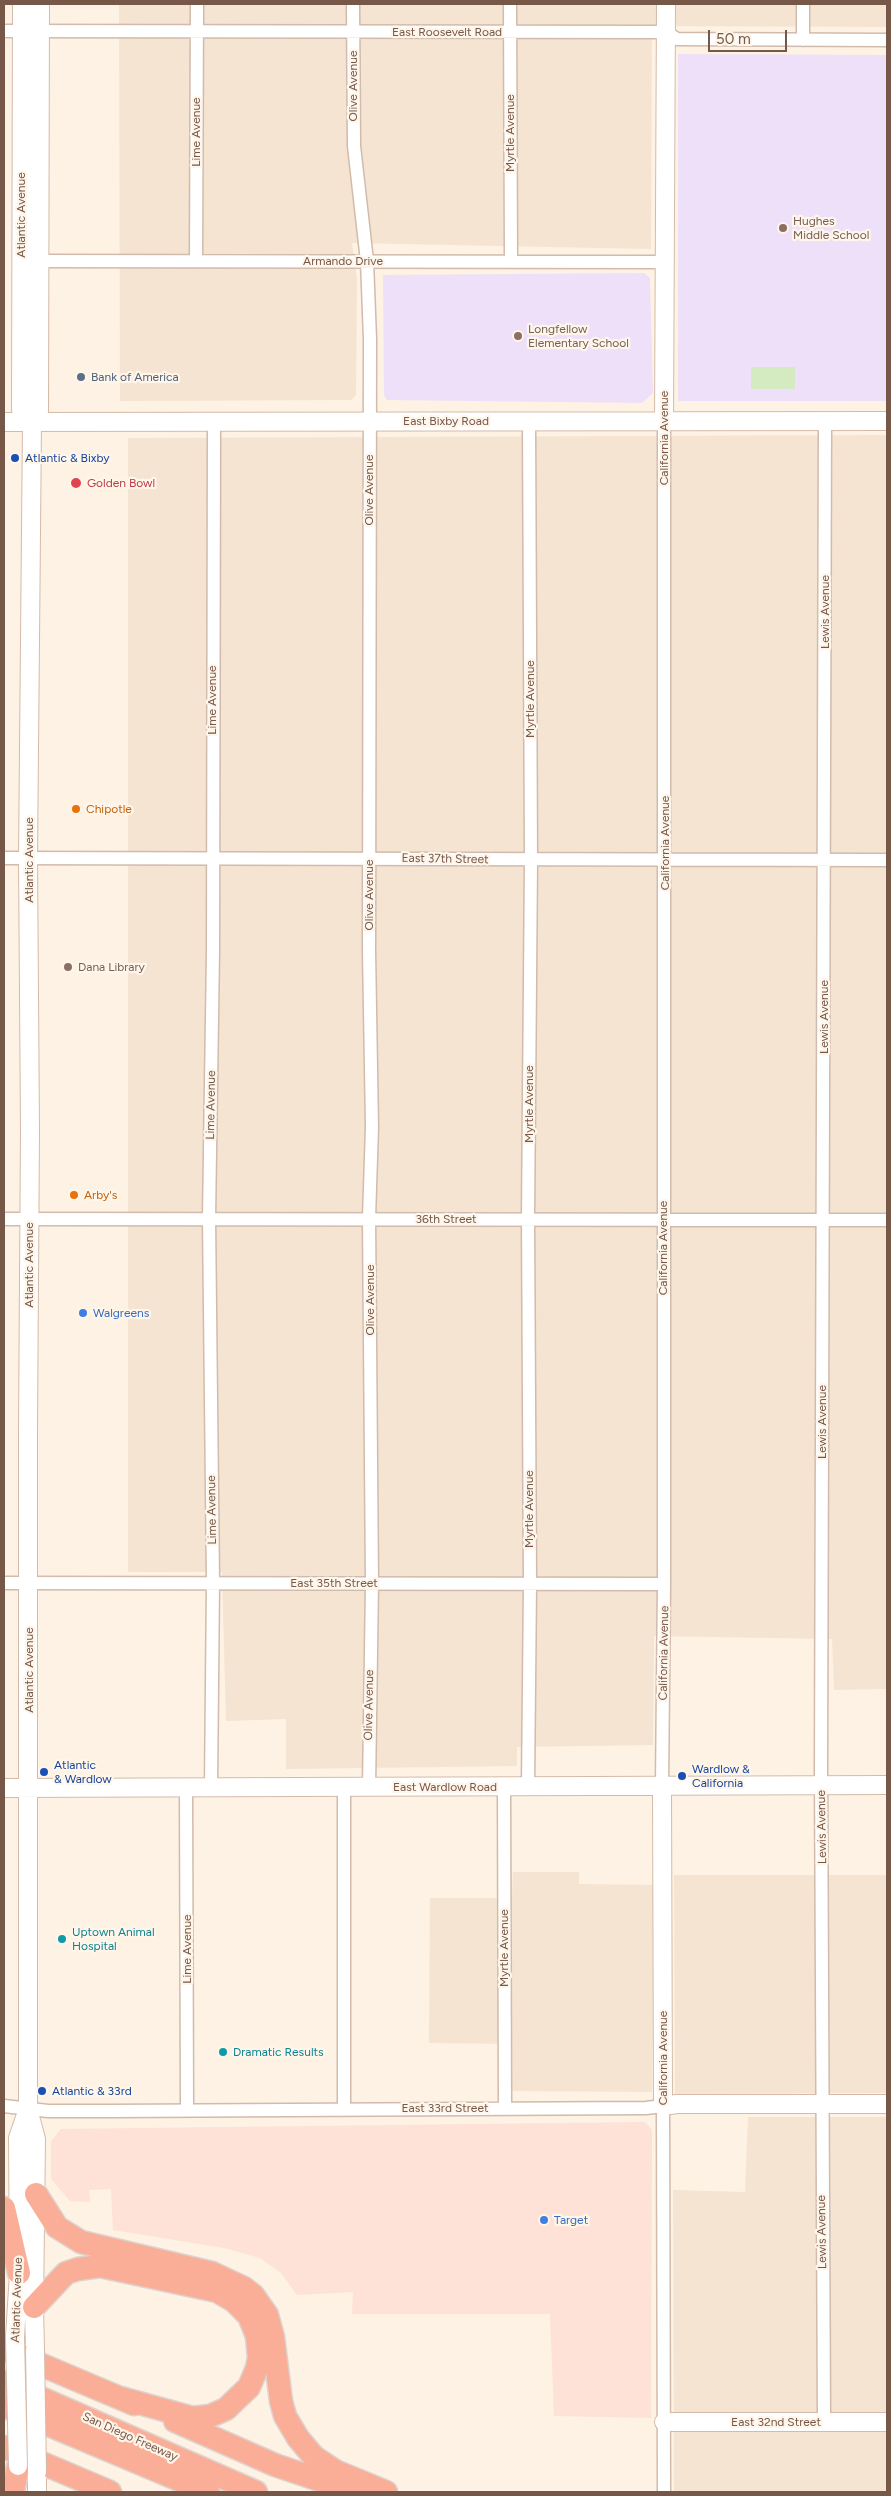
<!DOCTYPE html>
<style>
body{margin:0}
#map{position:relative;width:891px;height:2496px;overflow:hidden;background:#fdf2e3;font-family:Figtree,sans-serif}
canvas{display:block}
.frame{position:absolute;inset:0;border:5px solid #775748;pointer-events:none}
.scale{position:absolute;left:708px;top:30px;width:79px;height:22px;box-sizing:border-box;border:2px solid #775748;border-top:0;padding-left:6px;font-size:15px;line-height:18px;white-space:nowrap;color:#775748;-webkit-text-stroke:4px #fff6eb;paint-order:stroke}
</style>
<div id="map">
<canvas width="891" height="2496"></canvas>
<div class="frame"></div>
<div class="scale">50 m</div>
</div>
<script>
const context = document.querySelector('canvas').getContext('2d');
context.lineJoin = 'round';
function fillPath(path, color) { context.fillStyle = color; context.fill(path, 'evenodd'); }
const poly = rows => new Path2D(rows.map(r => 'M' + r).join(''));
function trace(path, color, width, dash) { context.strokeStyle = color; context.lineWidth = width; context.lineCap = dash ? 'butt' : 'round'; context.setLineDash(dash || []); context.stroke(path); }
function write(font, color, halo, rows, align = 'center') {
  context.font = font + ' Figtree,sans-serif'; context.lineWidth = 4.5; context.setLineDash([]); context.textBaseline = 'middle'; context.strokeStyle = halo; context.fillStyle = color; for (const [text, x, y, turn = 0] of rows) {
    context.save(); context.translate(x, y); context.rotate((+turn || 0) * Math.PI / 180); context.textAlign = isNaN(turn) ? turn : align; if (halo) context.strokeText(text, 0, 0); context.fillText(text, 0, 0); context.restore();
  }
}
fillPath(poly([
 [119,4,887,4,887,27,652,26,651,249,352,243,357,280,356,395,351,400,120,401],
 [887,435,887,1689,834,1690,832,1639,654,1636,653,1745,517,1747,517,1766,286,1769,286,1719,226,1721,222,1572,128,1572,128,438],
 [513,1872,579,1872,579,1884,654,1885,652,2092,512,2091,512,2044,429,2043,430,1898,512,1898],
 [674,1875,887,1875,887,2093,675,2094],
 [748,2117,887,2117,887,2492,674,2491,673,2190,745,2192]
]), '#f5e4d1');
fillPath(poly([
 [645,2122,652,2130,651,2418,554,2416,550,2314,352,2314,353,2292,297,2295,281,2273,260,2258,224,2248,113,2230,111,2189,89,2190,90,2202,70,2201,51,2179,51,2141,61,2129]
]), '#fee1d7');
fillPath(poly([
 [678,54,887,55,887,401,678,401],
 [644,273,650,278,653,393,642,403,387,400,384,395,383,275]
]), '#efe0f9');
fillPath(poly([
 [751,367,795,367,795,389,751,389]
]), '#d4ebc1');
const street = poly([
 [353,4,354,146,367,261,370,339,369,951,372,1127,369,1218,372,1583,369,1787],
 [510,4,511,261],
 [803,4,803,40],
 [4,31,666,32,677,39,887,40],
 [31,261,665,262],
 [196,261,197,4],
 [4,858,887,860],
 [4,1219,887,1220],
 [4,1583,664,1584],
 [528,1786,530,1583,528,1218,531,860,529,421],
 [662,1786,664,1584,664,421],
 [211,1787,213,1582,209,1218,213,951,214,422],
 [504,1787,505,2108],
 [186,1788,187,2109],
 [4,2106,48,2111,111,2111,646,2108,663,2106,664,2492],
 [344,2109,344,1787],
 [824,2422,821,1767,825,421]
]);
const secondary = poly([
 [22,4,21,410,32,422],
 [664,421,666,4],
 [4,422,887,421],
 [662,1786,663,2106,677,2104,887,2104],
 [4,1788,887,1785],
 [15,2337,19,2273,18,2138,28,2109],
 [35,2350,34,2307,36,2139,28,2109,28,1428,30,1131,28,858,32,422,39,411,40,4],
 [664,2422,887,2422],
 [37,2472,37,2492]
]);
const highway = poly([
 [36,2194,57,2227,81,2242,212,2273,244,2288,253,2295,267,2315,273,2337,281,2401,285,2416,298,2438,314,2457,335,2471,386,2492],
 [4,2208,19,2273],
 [34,2307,66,2273,78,2269,100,2266,217,2291,234,2301,249,2316,257,2336,259,2358,257,2368,249,2387,226,2409,210,2416,193,2418,121,2398],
 [4,2349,134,2404],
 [4,2382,256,2492],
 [4,2406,208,2492],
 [175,2421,275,2465,352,2491],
 [4,2447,110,2492],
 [13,2492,18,2466]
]);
trace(street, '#d1bbac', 15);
trace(secondary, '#d4bba9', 20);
trace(highway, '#dcd3cf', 25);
trace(street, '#fff', 12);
trace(secondary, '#fff', 18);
trace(highway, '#faae97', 22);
const secondaryBridge = poly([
 [15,2337,18,2466],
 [35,2350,37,2472]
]);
trace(secondaryBridge, '#d4bba9', 20, []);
trace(secondaryBridge, '#fff', 18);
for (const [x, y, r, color] of [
 [783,228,5,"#8d6e63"],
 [518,336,5,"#8d6e63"],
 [81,377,5,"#5c6f8a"],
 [15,458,5,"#1a4fb4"],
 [76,483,6,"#e0444e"],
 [76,809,5,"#e8710a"],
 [68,967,5,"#8d6e63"],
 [74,1195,5,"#e8710a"],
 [83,1313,5,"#3f7fe0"],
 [44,1772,5,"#1a4fb4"],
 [682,1776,5,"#1a4fb4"],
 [62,1939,5,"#0f9aa8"],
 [223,2052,5,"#0f9aa8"],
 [42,2091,5,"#1a4fb4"],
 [544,2220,5,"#3f7fe0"]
]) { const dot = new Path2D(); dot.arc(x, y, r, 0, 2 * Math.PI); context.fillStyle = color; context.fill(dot); trace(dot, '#fff6eb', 2); }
write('12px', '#775748', '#fff6eb', [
 ["East Roosevelt Road",447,32],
 ["Olive Avenue",353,86,-90],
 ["Lime Avenue",196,132,-90],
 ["Myrtle Avenue",510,133,-90],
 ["Atlantic Avenue",21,215,-90],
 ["Armando Drive",343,261],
 ["East Bixby Road",446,421],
 ["California Avenue",664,438,-90],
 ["Olive Avenue",369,490,-90],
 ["Lewis Avenue",825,612,-90],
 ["Myrtle Avenue",530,699,-90],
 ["Lime Avenue",212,700,-90],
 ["California Avenue",665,843,-90],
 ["East 37th Street",445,859,1],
 ["Atlantic Avenue",29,860,-90],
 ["Olive Avenue",369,895,-90],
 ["Lewis Avenue",824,1017,-90],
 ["Myrtle Avenue",529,1104,-90],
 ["Lime Avenue",211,1105,-89],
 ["36th Street",446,1219],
 ["California Avenue",663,1248,-90],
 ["Atlantic Avenue",29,1265,-90],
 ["Olive Avenue",370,1300,-90],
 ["Lewis Avenue",822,1422,-90],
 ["Myrtle Avenue",529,1509,-90],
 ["Lime Avenue",212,1510,-91],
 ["East 35th Street",334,1583],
 ["California Avenue",664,1653,-89],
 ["Atlantic Avenue",29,1670,-90],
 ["Olive Avenue",369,1705,-89],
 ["East Wardlow Road",445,1787],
 ["Lewis Avenue",822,1827,-91],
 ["Myrtle Avenue",504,1948,-90],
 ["Lime Avenue",187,1949,-90],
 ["California Avenue",663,2058,-90],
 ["East 33rd Street",445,2108],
 ["Lewis Avenue",822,2232,-91],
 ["Atlantic Avenue",17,2300,-88],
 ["East 32nd Street",776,2422],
 ["San Diego Freeway",130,2437,24]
]);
write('12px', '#785e54', '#fff6eb', [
 ["Hughes",793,221],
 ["Middle School",793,235],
 ["Longfellow",528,329],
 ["Elementary School",528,343],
 ["Dana Library",78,967]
], 'left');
write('12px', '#4e5e75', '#fff6eb', [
 ["Bank of America",91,377]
], 'left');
write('12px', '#164399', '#fff6eb', [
 ["Atlantic & Bixby",25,458],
 ["Atlantic",54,1765],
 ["& Wardlow",54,1779],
 ["Wardlow &",692,1769],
 ["California",692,1783],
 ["Atlantic & 33rd",52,2091]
], 'left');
write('12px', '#be3a42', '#fff6eb', [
 ["Golden Bowl",87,483]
], 'left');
write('12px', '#c56008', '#fff6eb', [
 ["Chipotle",86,809],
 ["Arby's",84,1195]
], 'left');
write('12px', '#366cbe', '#fff6eb', [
 ["Walgreens",93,1313],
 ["Target",554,2220]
], 'left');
write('12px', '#0d838f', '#fff6eb', [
 ["Uptown Animal",72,1932],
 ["Hospital",72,1946],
 ["Dramatic Results",233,2052]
], 'left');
</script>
